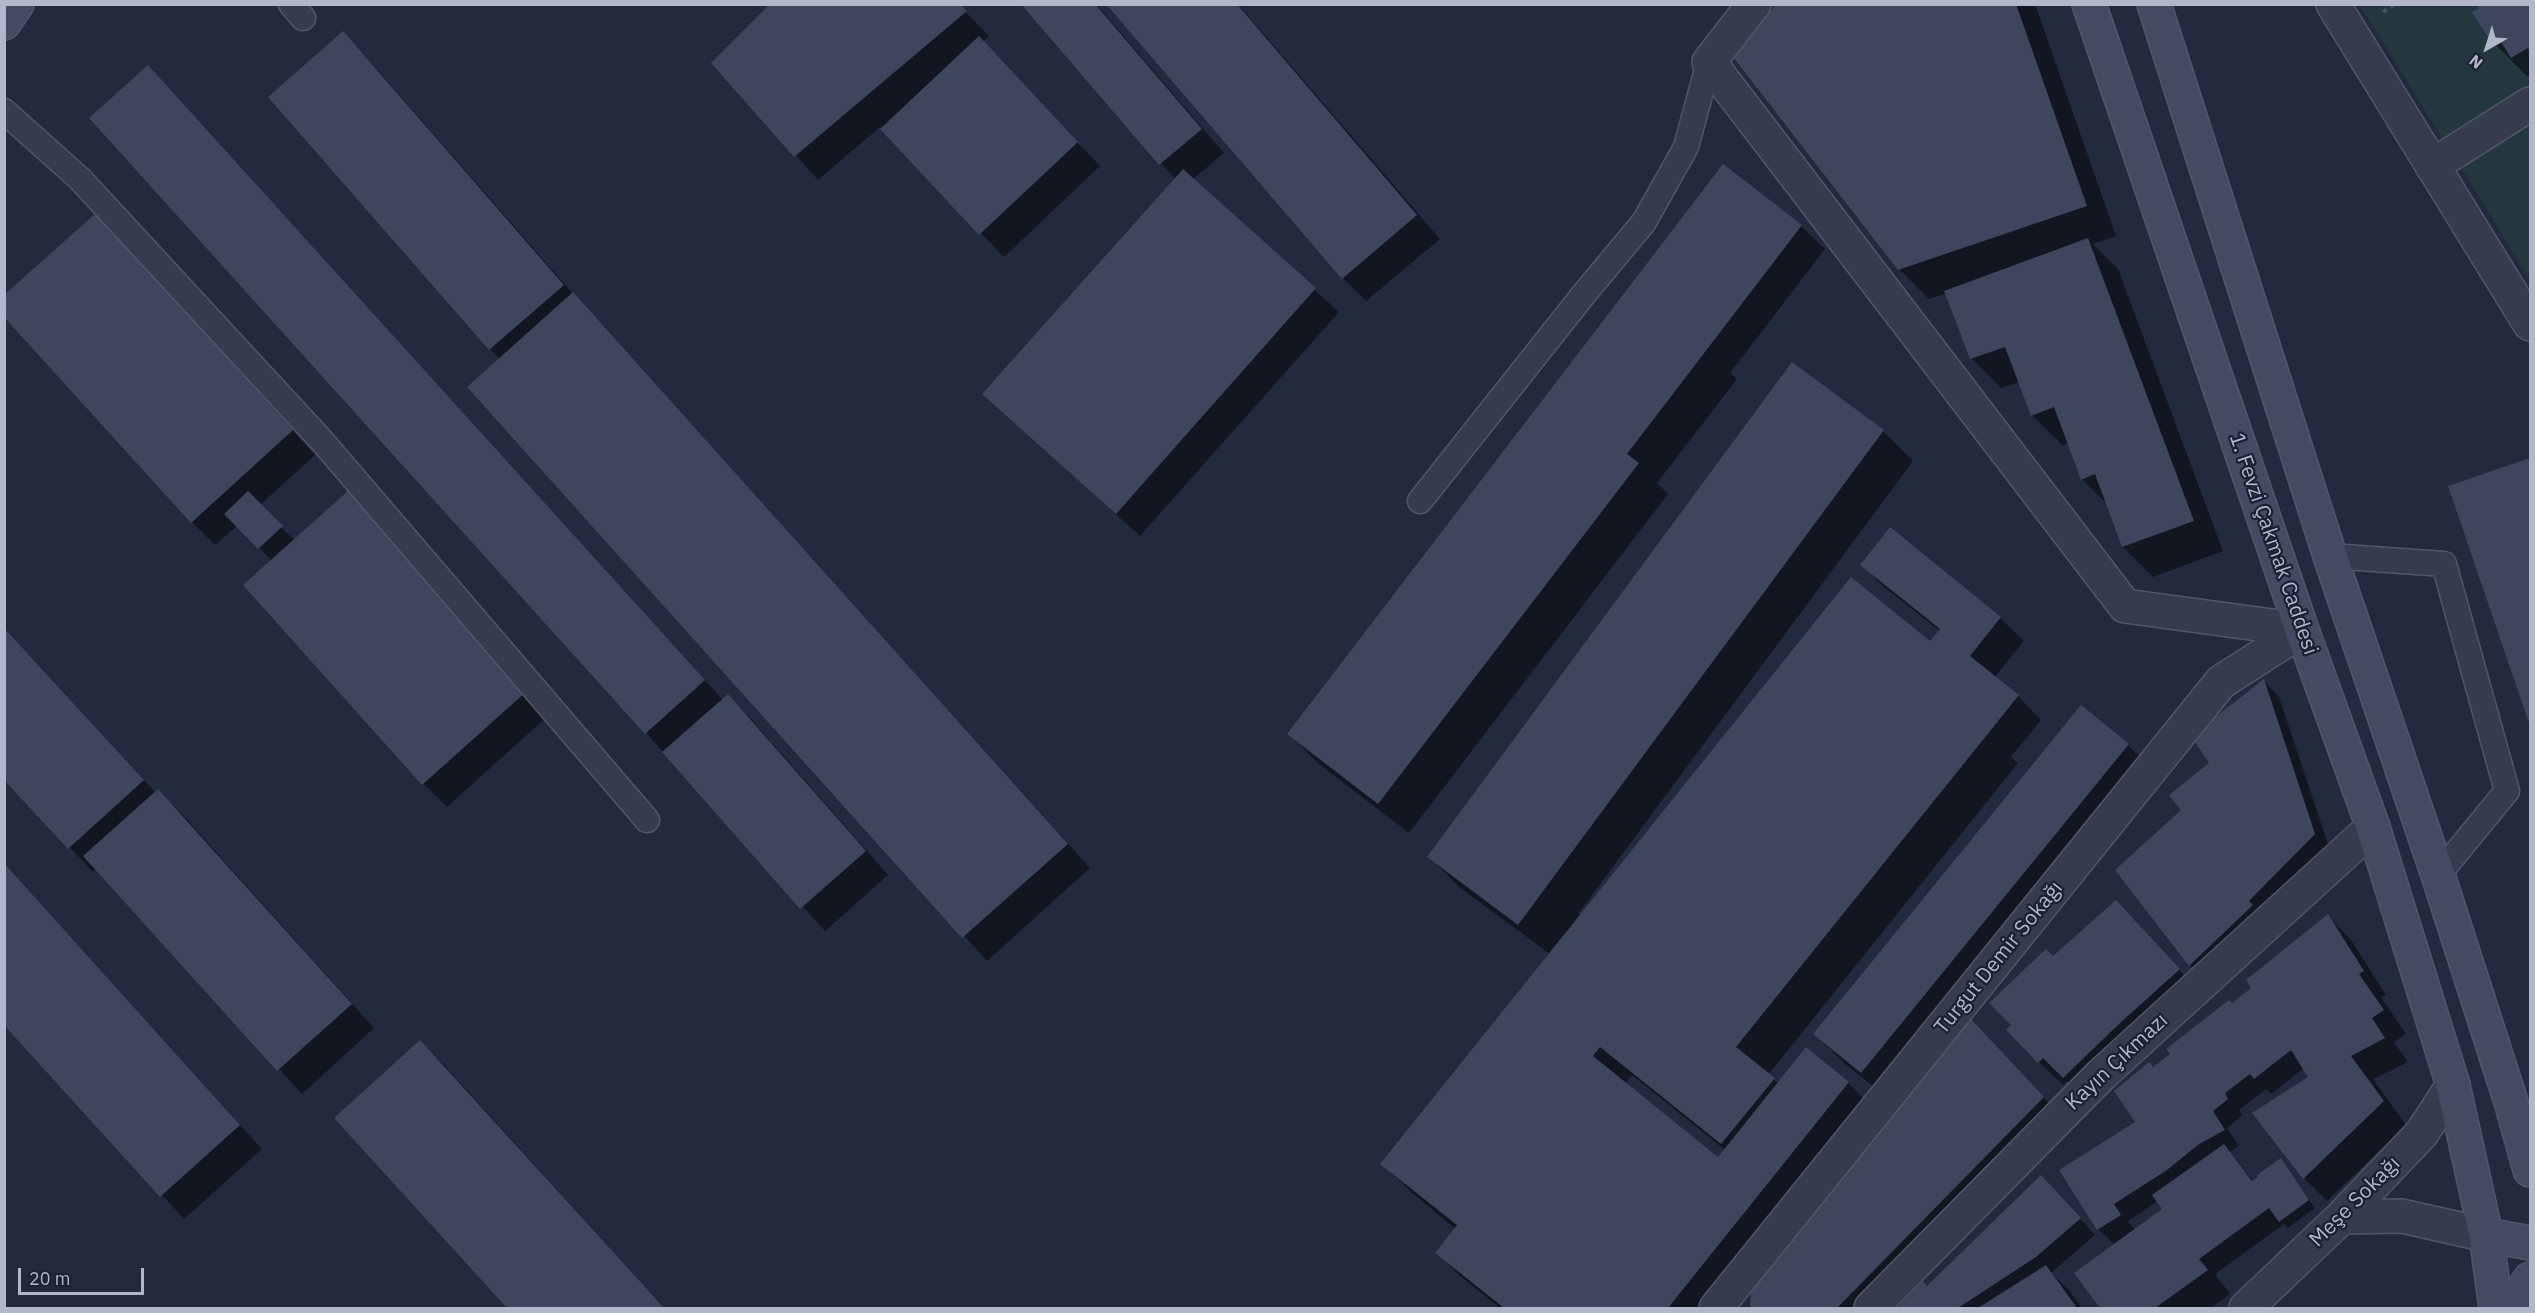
<!DOCTYPE html>
<meta charset="utf-8">
<style>
body{margin:0}
#map{position:relative;width:2535px;height:1313px;overflow:hidden;background:#222a3e;font-family:"IBM Plex Sans",sans-serif}
canvas{display:block}
.frame{position:absolute;inset:0;border:6px solid #b2b7c9;pointer-events:none}
.north{position:absolute;left:2457px;top:18px;width:60px;height:60px;-webkit-text-stroke:4px #1b2133;paint-order:stroke;rotate:219deg;font-size:16px;font-weight:700;line-height:24px;text-align:center;color:#b2b7c9}
.north::after{content:'';display:block;margin:auto;width:21px;height:27px;background:#b2b7c9;clip-path:polygon(50% 0,100% 100%,50% 72%,0 100%)}
.scale{position:absolute;left:18px;top:1268px;width:126px;height:27px;box-sizing:border-box;border:3px solid #b2b7c9;border-top:0;padding-left:8px;font-size:18px;line-height:21px;white-space:nowrap;color:#b2b7c9;-webkit-text-stroke:4px #1b2133;paint-order:stroke}
</style>
<div id="map">
<canvas width="2535" height="1313"></canvas>
<div class="frame"></div>
<div class="north">N</div>
<div class="scale">20 m</div>
</div>
<script>
const context = document.querySelector('canvas').getContext('2d');
context.lineJoin = 'round';
function fillPath(path, color) { context.fillStyle = color; context.fill(path, 'evenodd'); }
const poly = rows => new Path2D(rows.map(r => 'M' + r).join(''));
function trace(path, color, width, dash) { context.strokeStyle = color; context.lineWidth = width; context.lineCap = dash ? 'butt' : 'round'; context.setLineDash(dash || []); context.stroke(path); }
function write(font, color, halo, rows, align = 'center') {
  context.font = font + ' "IBM Plex Sans",sans-serif'; context.lineWidth = 4.5; context.setLineDash([]); context.textBaseline = 'middle'; context.strokeStyle = halo; context.fillStyle = color; for (const [text, x, y, turn = 0] of rows) {
    context.save(); context.translate(x, y); context.rotate((+turn || 0) * Math.PI / 180); context.textAlign = isNaN(turn) ? turn : align; if (halo) context.strokeText(text, 0, 0); context.fillText(text, 0, 0); context.restore();
  }
}
fillPath(poly([
 [2360,5,2530,5,2530,87,2444,141],
 [2530,121,2530,281,2460,165]
]), '#24373f');
fillPath(poly([
 [958,4,989,36,982,42,1100,166,1004,257,880,127,818,180,713,63],
 [1023,4,1096,4,1224,153,1192,180,1339,312,1140,536,984,394,1175,179],
 [1108,4,1238,4,1440,239,1366,301,1343,278],
 [1778,4,2035,4,2116,236,2093,244,2118,269,2223,551,2153,577,2123,547,2108,505,2082,479,2069,443,2062,445,2032,415,2019,382,2001,388,1971,358,1947,293,1929,299,1899,269],
 [2478,4,2530,4,2530,79,2492,41],
 [343,34,366,57,576,297,1090,868,987,961,469,387,500,359,490,349],
 [148,67,723,700,728,696,751,719,888,875,825,931,646,733],
 [1723,166,1801,226,1825,249,1730,373,1737,379,1657,483,1668,494,1409,833,1319,764,1289,734],
 [119,238,315,455,260,505,295,541,372,516,550,714,447,807,424,784,272,561,237,526,215,545,192,522],
 [1883,431,1913,461,1578,914,1581,916,1930,643,1940,631,1885,588,1862,565,2000,618,2024,641,1994,678,2018,696,2041,720,2011,757,2018,763,1768,1075,1779,1084,1806,1049,1848,1083,1878,1113,1993,1044,2066,1121,1884,1308,1751,1308,1753,1268,1721,1308,1500,1308,1460,1276,1437,1253,1456,1229,1412,1193,1382,1163,1550,954,1459,887,1429,857],
 [1632,1075,1725,1150,1718,1159,1625,1084],
 [2530,460,2530,722,2450,487],
 [4,628,156,793,158,791,182,814,374,1028,302,1094,96,868,93,872,4,778],
 [2264,681,2279,697,2330,850,2213,988,2190,965,2183,810],
 [2128,745,2158,775,1892,1101,1845,1064,1815,1034],
 [4,863,262,1149,184,1219,4,1022],
 [2328,916,2351,940,2386,995,2381,997,2406,1034,2394,1042,2408,1062,2373,1079,2406,1125,2327,1201,2304,1178,2310,1078,2304,1068,2271,1094,2266,1089,2239,1110,2243,1115,2227,1128,2239,1146,2230,1152,2254,1182,2280,1159,2315,1208,2288,1228,2284,1224,2215,1274,2230,1294,2211,1308,2101,1308,2076,1273,2115,1245,2098,1229,2137,1123,2153,1068,2251,990],
 [2158,1201,2167,1216,2135,1230,2128,1221],
 [2132,917,2194,986,2087,1100,2067,1081,2063,1085,2039,1062,2053,958],
 [420,1042,444,1065,664,1308,509,1308,336,1118],
 [2057,1193,2095,1235,2051,1273,2069,1290,2082,1308,1949,1308,1944,1304,1943,1306,1945,1308,1899,1308,1923,1283,1927,1288]
]), '#0007');
fillPath(poly([
 [770,4,960,4,967,11,794,157,711,63],
 [1021,4,1095,4,1202,129,1159,165],
 [1106,4,1237,4,1417,215,1342,279],
 [1776,4,2016,4,2087,206,1898,270,1733,57],
 [2477,4,2530,4,2530,52,2528,48,2511,58,2498,37,2491,42,2472,12,2479,8],
 [343,31,564,285,489,350,268,97],
 [979,36,1078,142,979,235,880,129],
 [148,65,705,680,645,734,89,118],
 [1723,164,1802,225,1627,454,1639,463,1378,804,1287,734],
 [1183,169,1316,288,1116,514,982,394],
 [96,213,293,430,191,523,4,317,4,295],
 [2088,238,2194,521,2122,547,2095,474,2081,480,2054,407,2031,416,2005,347,1970,359,1944,291],
 [573,292,1068,844,962,938,467,387],
 [1792,362,1884,430,1518,925,1427,857],
 [2530,458,2530,726,2448,486],
 [349,490,528,690,422,785,243,585],
 [248,491,283,526,258,549,224,514],
 [1890,527,2001,617,1970,656,2019,695,1736,1047,1775,1078,1721,1144,1600,1047,1593,1056,1718,1157,1806,1047,1849,1082,1668,1308,1504,1308,1435,1253,1457,1225,1380,1164,1851,577,1930,641,1940,629,1860,565],
 [4,628,144,780,68,849,4,780],
 [2264,679,2315,834,2249,901,2253,905,2189,966,2115,870,2181,810,2169,795,2209,763,2193,739,2214,718],
 [728,694,866,851,800,909,662,752],
 [2081,705,2129,744,1861,1073,1813,1034],
 [158,789,352,1004,277,1071,83,856],
 [4,863,240,1125,160,1197,4,1025],
 [2116,900,2180,969,2119,1024,2063,1078,2043,1058,2038,1063,2006,1030,2011,1025,1989,1003,2046,949,2053,956],
 [2328,914,2364,971,2359,974,2384,1010,2372,1018,2385,1038,2351,1056,2384,1101,2303,1179,2252,1113,2308,1077,2291,1050,2254,1079,2250,1074,2225,1093,2228,1099,2213,1111,2225,1130,2199,1144,2167,1170,2114,1204,2121,1215,2097,1230,2059,1170,2135,1122,2114,1091,2149,1062,2153,1067,2170,1054,2166,1049,2229,1000,2232,1003,2251,988,2246,980],
 [1970,1018,2044,1097,1837,1308,1750,1308,1752,1270],
 [420,1040,637,1278,664,1308,507,1308,334,1118],
 [2224,1144,2252,1181,2258,1177,2257,1175,2281,1158,2309,1200,2279,1222,2269,1208,2199,1259,2208,1270,2155,1308,2100,1308,2074,1273,2162,1209,2152,1195],
 [2041,1175,2081,1218,2036,1257,1958,1308,1897,1308,1923,1281,1927,1286],
 [2046,1265,2077,1308,1978,1308]
]), '#3e465e');
const lane = poly([
 [291,4,303,18],
 [4,111,80,179,322,441,647,820],
 [1420,501,1584,294,1644,222,1686,147,1709,62],
 [2330,556,2444,564,2507,791,2438,875]
]);
const street = poly([
 [1754,4,1709,62,2125,606,2302,630],
 [2333,4,2530,324],
 [2432,166,2530,104],
 [2342,1217,2402,1216,2486,1235],
 [1716,1308,2221,682,2302,630],
 [1871,1308,2101,1075,2373,827],
 [2246,1308,2342,1217,2422,1133,2453,1085]
]);
const secondary = poly([
 [2089,4,2302,630,2373,827,2453,1085,2486,1235,2496,1308],
 [2154,4,2330,556,2438,875,2512,1105,2530,1170],
 [4,23,17,4],
 [2486,1235,2530,1243],
 [2511,1308,2530,1279]
]);
trace(lane, '#515769', 27);
trace(street, '#515769', 36);
trace(secondary, '#515769', 36);
trace(poly([
 [2383,12,2395,4]
]), '#3f5359', 4, [4.5, 4.5]);
trace(lane, '#363c4e', 24);
trace(street, '#363c4e', 33);
trace(secondary, '#444a61', 33);
write('21px', '#b2b7c9', '#1b2133', [
 ["1. Fevzi Çakmak Caddesi",2273,544,71],
 ["Turgut Demir Sokağı",1999,958,-51],
 ["Kayın Çıkmazı",2117,1062,-43],
 ["Meşe Sokağı",2355,1202,-45]
]);
</script>
